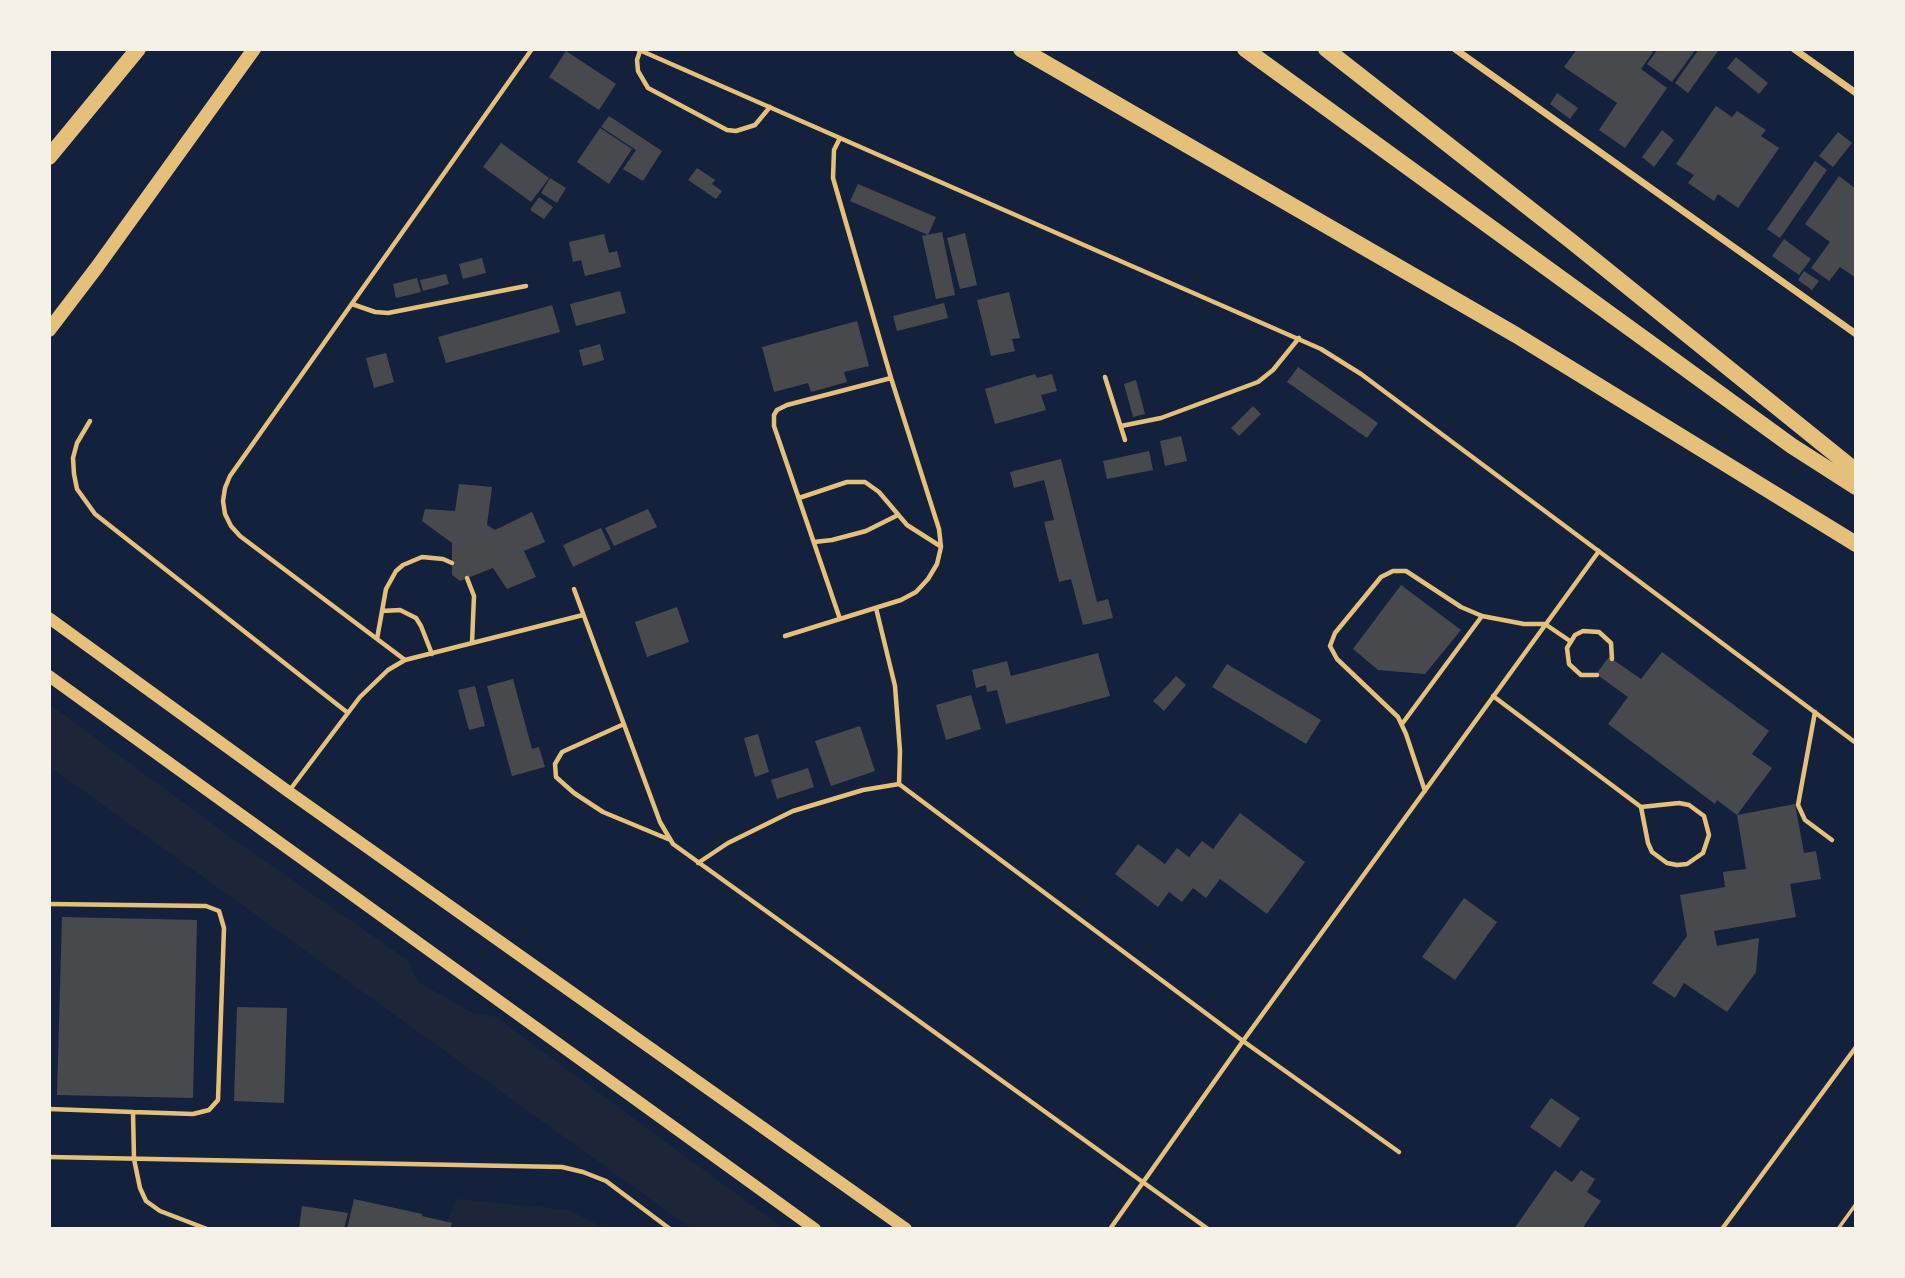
<!DOCTYPE html>
<style>
body{margin:0}
#map{position:relative;width:1905px;height:1278px;overflow:hidden;background:#14213d;font-family:Commissioner,sans-serif}
canvas{display:block}
.frame{position:absolute;inset:0;border:51px solid #f6f1e7;pointer-events:none}
</style>
<div id="map">
<canvas width="1905" height="1278"></canvas>
<div class="frame"></div>
</div>
<script>
const context = document.querySelector('canvas').getContext('2d');
context.lineJoin = 'round';
function fillPath(path, color) { context.fillStyle = color; context.fill(path, 'evenodd'); }
const poly = rows => new Path2D(rows.map(r => 'M' + r).join(''));
function trace(path, color, width, dash) { context.strokeStyle = color; context.lineWidth = width; context.lineCap = dash ? 'butt' : 'round'; context.setLineDash(dash || []); context.stroke(path); }
fillPath(poly([
 [49,704,229,836,407,960,418,982,473,1013,496,1017,784,1229,692,1229,49,766],
 [456,1199,568,1210,606,1229,444,1229]
]), '#1d2539');
fillPath(poly([
 [1577,49,1648,49,1653,52,1641,69,1667,88,1625,148,1599,130,1617,103,1564,67],
 [1658,49,1696,49,1672,82,1647,64],
 [1699,49,1718,51,1688,93,1675,83],
 [566,51,616,84,599,110,549,77],
 [1736,57,1768,83,1759,94,1727,68],
 [1557,93,1578,108,1570,119,1550,104],
 [1716,106,1732,117,1737,111,1766,130,1761,136,1779,148,1738,208,1718,194,1714,201,1688,183,1694,175,1676,164],
 [609,116,662,151,643,181,623,169,636,150,601,127],
 [600,128,632,149,609,184,577,162],
 [1662,130,1674,140,1654,167,1642,157],
 [1838,132,1852,143,1833,167,1819,156],
 [501,143,549,178,531,202,483,167],
 [1815,161,1827,170,1780,238,1767,229],
 [697,168,715,180,712,184,722,191,716,199,688,180],
 [1839,176,1856,189,1856,278,1840,267,1829,281,1811,268,1830,242,1805,224],
 [550,178,566,188,557,203,541,193],
 [858,184,936,217,928,235,850,201],
 [539,197,553,207,544,219,530,210],
 [942,232,955,295,936,299,922,236],
 [965,233,977,285,960,289,947,238],
 [604,234,609,253,617,251,621,267,585,276,581,260,573,262,569,242],
 [1784,239,1811,259,1799,275,1772,256],
 [482,258,486,273,463,279,459,264],
 [1804,271,1819,281,1812,290,1798,280],
 [446,274,449,284,423,291,420,280],
 [417,278,421,292,396,298,393,284],
 [620,291,626,313,576,326,570,304],
 [1009,292,1020,338,1012,339,1015,351,991,356,977,300],
 [944,303,948,318,897,331,893,316],
 [552,305,560,332,446,363,438,337],
 [857,321,869,366,844,372,847,382,811,392,808,383,774,392,762,347],
 [600,344,604,360,583,366,579,350],
 [386,353,394,382,374,388,366,358],
 [1298,367,1378,423,1367,438,1287,382],
 [1035,374,1037,378,1052,374,1057,391,1041,395,1046,410,995,424,985,389],
 [1136,380,1145,414,1133,417,1124,384],
 [1253,406,1261,414,1239,436,1231,428],
 [1181,436,1187,461,1165,466,1160,441],
 [1149,451,1153,470,1107,479,1103,461],
 [1061,459,1097,602,1108,599,1113,618,1083,625,1071,579,1059,582,1044,522,1054,520,1044,480,1014,488,1010,472],
 [459,484,492,487,487,525,495,530,532,512,545,542,524,551,536,577,507,589,493,568,460,581,452,575,452,543,422,521,425,509,455,511],
 [648,509,657,527,614,546,605,528],
 [601,528,611,549,573,567,563,545],
 [1401,585,1461,630,1425,674,1378,670,1353,649],
 [677,607,689,642,647,657,635,622],
 [1662,652,1769,731,1752,754,1772,768,1737,815,1795,804,1804,853,1816,851,1821,879,1790,884,1796,917,1714,931,1717,946,1759,938,1756,972,1727,1012,1684,983,1675,998,1652,983,1687,936,1680,895,1725,887,1723,872,1746,869,1737,815,1717,800,1715,804,1608,724,1628,697,1596,674,1609,657,1641,679],
 [1098,653,1110,696,1006,724,997,690,987,692,986,685,976,688,972,670,1007,661,1011,676],
 [1227,664,1321,720,1306,744,1212,687],
 [1176,676,1186,685,1164,711,1153,701],
 [513,679,532,749,539,747,545,767,512,776,487,686],
 [475,686,485,726,469,730,458,690],
 [971,695,981,729,946,740,936,705],
 [860,726,875,771,831,786,815,741],
 [758,734,769,772,755,777,744,738],
 [808,768,814,787,777,799,771,780],
 [1240,813,1305,862,1267,914,1220,879,1206,898,1193,888,1182,902,1169,892,1158,907,1115,874,1138,844,1165,864,1177,848,1189,857,1202,841,1213,849],
 [1464,898,1497,922,1455,980,1422,957],
 [62,917,197,920,193,1098,57,1095],
 [237,1007,287,1008,284,1103,234,1101],
 [1551,1098,1580,1118,1560,1148,1530,1127],
 [1555,1170,1572,1182,1581,1170,1595,1179,1587,1192,1601,1201,1582,1229,1514,1229],
 [354,1199,422,1214,422,1216,452,1223,450,1229,347,1229],
 [302,1206,348,1213,344,1229,299,1229]
]), '#48494c');
trace(poly([
 [1838,1229,1856,1204]
]), '#e5c07b', 3.5);
trace(poly([
 [637,49,1321,349,1361,374,1856,743],
 [640,51,637,60,638,71,648,88,727,130,736,131,755,125,770,107],
 [352,304,375,312,388,313,526,286],
 [1105,377,1125,440],
 [90,421,77,443,73,458,74,474,77,489,95,514,348,713],
 [1121,426,1161,418,1258,382,1273,370,1299,338],
 [799,498,847,482,865,482,879,492,907,525,940,546],
 [814,542,832,540,866,531,898,515],
 [467,578,474,596,472,643],
 [574,589,660,822,673,844,1208,1229],
 [876,608,895,686,900,751,899,784],
 [382,611,400,610,416,618,421,626,432,654],
 [840,619,774,426,774,415,777,410,787,405,891,378],
 [785,636,901,600,916,592,928,579,937,564,941,547,939,529,891,378,833,178,834,150,840,138],
 [377,639,386,589,396,571,403,565,422,557,443,559,452,563],
 [405,660,240,536,231,526,225,514,223,501,225,488,230,476,532,49],
 [1597,675,1581,675,1569,664,1567,648,1575,635,1583,631,1599,632,1611,643,1612,659],
 [1493,696,1641,807],
 [1815,712,1798,805,1805,820,1832,840],
 [624,724,562,752,555,764,556,777,574,793,603,812,668,839],
 [1402,724,1482,616],
 [289,791,360,697,388,670,405,660,583,615],
 [1425,791,1406,734,1398,717,1337,659,1330,646,1335,633,1381,577,1393,571,1406,571,1461,607,1482,616,1524,624,1545,624,1570,641],
 [1679,803,1689,805,1704,816,1709,835,1703,853,1687,864,1677,865,1667,863,1652,852,1648,843,1641,807,1679,803],
 [698,863,728,843,793,811,863,790,899,784,1243,1041,1399,1152],
 [49,904,206,906,219,911,224,928,218,1100,209,1110,193,1114,133,1112,134,1159,140,1188,146,1201,160,1211,207,1229],
 [49,1109,133,1112],
 [49,1157,562,1167,583,1172,606,1181,670,1229],
 [1110,1229,1243,1041,1599,551],
 [1722,1229,1856,1047]
]), '#e5c07b', 4.5);
trace(poly([
 [1455,49,1856,334],
 [1794,49,1856,93]
]), '#e5c07b', 7);
trace(poly([
 [49,618,289,792,906,1229],
 [49,676,815,1229]
]), '#e5c07b', 12);
trace(poly([
 [49,330,97,267,254,49]
]), '#e5c07b', 14);
trace(poly([
 [1021,49,1516,335,1856,544],
 [1245,49,1792,446,1856,487],
 [1326,49,1571,241,1856,471],
 [49,157,138,49]
]), '#e5c07b', 16);
</script>
